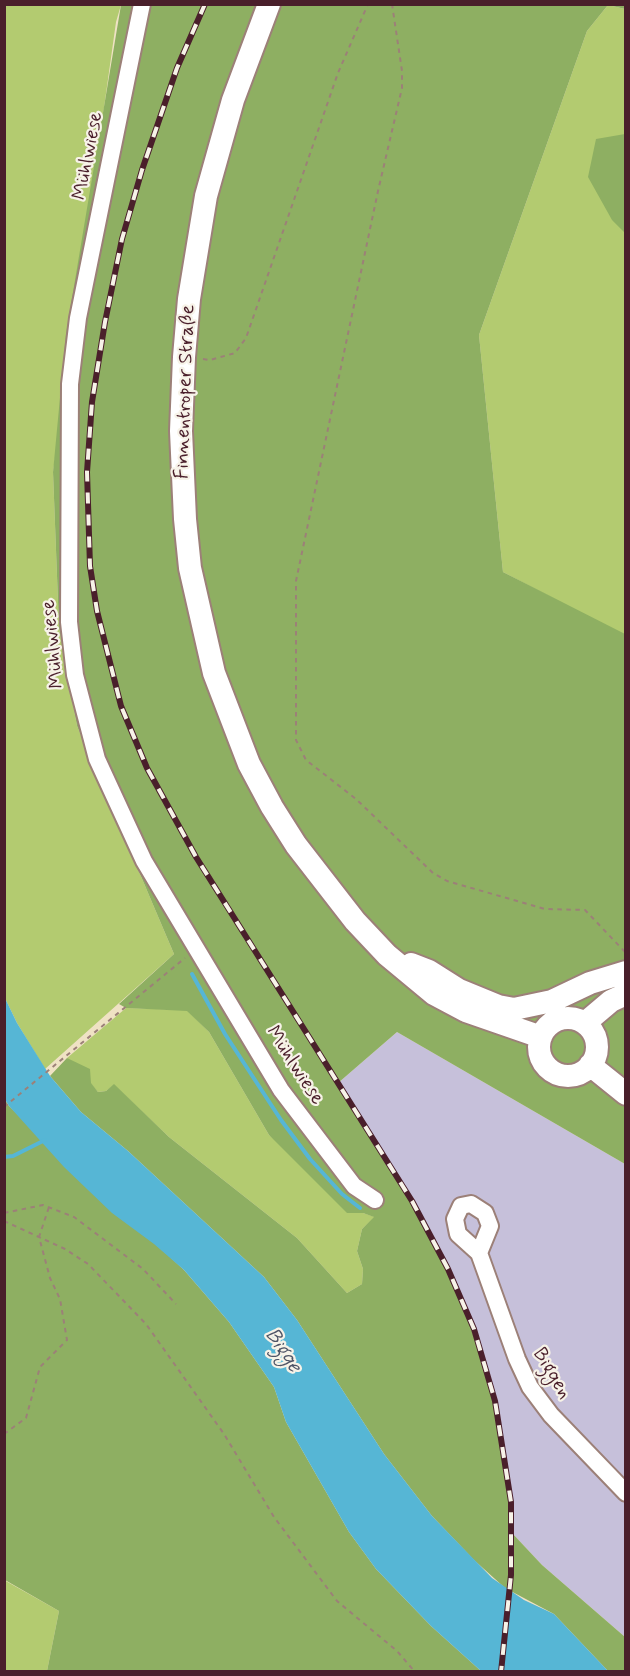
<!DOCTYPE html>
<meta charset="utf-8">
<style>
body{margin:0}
#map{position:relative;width:630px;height:1676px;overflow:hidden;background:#efe2c4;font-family:Mynerve,sans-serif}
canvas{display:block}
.frame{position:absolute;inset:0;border:6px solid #4a1f2b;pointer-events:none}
</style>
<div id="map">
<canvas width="630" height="1676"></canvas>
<div class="frame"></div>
</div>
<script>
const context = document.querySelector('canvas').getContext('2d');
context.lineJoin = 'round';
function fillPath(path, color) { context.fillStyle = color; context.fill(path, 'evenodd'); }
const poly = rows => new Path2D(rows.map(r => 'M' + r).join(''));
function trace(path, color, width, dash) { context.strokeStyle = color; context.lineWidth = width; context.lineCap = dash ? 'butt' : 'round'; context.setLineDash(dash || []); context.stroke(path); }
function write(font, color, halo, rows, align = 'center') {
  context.font = font + ' Mynerve,sans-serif'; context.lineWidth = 4.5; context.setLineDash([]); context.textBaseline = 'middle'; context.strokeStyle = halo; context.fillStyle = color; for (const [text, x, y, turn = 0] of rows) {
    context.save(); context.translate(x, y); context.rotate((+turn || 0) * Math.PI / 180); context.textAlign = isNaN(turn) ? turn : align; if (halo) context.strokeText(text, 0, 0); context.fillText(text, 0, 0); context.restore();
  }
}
fillPath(poly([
 [397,1032,625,1164,625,1637,542,1565,512,1533,502,1434,495,1401,463,1304,448,1269,412,1201,338,1083]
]), '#c6c0da');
fillPath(poly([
 [4,5,121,5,116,22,53,472,59,628,77,726,174,954,45,1069,17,1023,4,996],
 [608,5,625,9,625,636,503,572,479,335,587,31],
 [126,1008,187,1010,209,1032,269,1135,363,1213,375,1217,362,1229,357,1251,363,1269,362,1284,347,1293,297,1238,169,1137,114,1085,106,1091,98,1092,67,1058],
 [4,1580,59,1611,47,1671,5,1671]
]), '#b3cb70');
fillPath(poly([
 [121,5,625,5,625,9,608,5,587,31,479,335,503,572,625,634,625,1164,397,1032,338,1083,412,1201,448,1269,463,1304,495,1401,507,1466,512,1533,542,1565,625,1637,625,1671,608,1671,554,1614,505,1588,474,1560,432,1516,384,1454,297,1320,264,1277,128,1151,81,1112,50,1076,67,1058,90,1069,91,1083,98,1092,106,1091,114,1084,169,1137,297,1238,347,1293,362,1284,363,1269,357,1251,362,1229,374,1217,363,1213,347,1213,269,1135,209,1032,187,1011,126,1008,119,1004,174,954,77,726,59,628,53,472,66,334],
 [625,134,626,134,625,233,612,220,588,177,596,139],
 [4,1098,9,1106,184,1270,229,1322,274,1387,286,1422,349,1532,376,1569,431,1626,481,1671,47,1671,59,1611,5,1580]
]), '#8eaf62');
fillPath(poly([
 [4,996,17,1023,50,1076,81,1112,128,1151,264,1277,297,1320,384,1454,432,1516,492,1578,524,1600,554,1614,608,1671,481,1671,431,1626,376,1569,349,1532,286,1422,274,1387,229,1322,184,1270,154,1244,112,1213,64,1167,9,1106,4,1098]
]), '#56b6d5');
trace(poly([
 [192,974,225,1034,281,1120,310,1159,342,1194,360,1208],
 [4,1157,13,1156,45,1140]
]), '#56b6d5', 4);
const minor = poly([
 [142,4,78,318,70,384,69,622,75,675,97,759,144,861,281,1090,354,1186,375,1200],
 [479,1253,490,1226,485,1213,471,1204,461,1206,455,1219,458,1234,479,1253,517,1359,530,1387,551,1415,626,1493]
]);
const secondary = poly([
 [269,4,233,100,206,196,189,299,184,357,181,431,185,519,190,568,214,673,249,764,272,807,296,845,355,921,387,955,434,994,466,1011,541,1037],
 [411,964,429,971,459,990,498,1006,514,1009,552,1001,590,983,626,972],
 '539 1047a29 29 0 1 1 58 0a29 29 0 1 1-58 0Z',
 [585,1023,611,1001,626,994],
 [590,1065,626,1094]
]);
trace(minor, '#9c8078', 20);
trace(secondary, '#9c8078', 26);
trace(poly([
 [392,4,402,71,402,88,378,191,296,581,296,740,306,760,356,799,433,873,447,881,545,909,585,910,626,953],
 [203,359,210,360,235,353,246,338,338,73,368,4],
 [4,1107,185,958],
 [4,1213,43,1205,74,1217,143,1269,176,1304],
 [4,1221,65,1249,88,1264,146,1324,224,1434,274,1517,337,1601,397,1651,415,1672],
 [4,1434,26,1418,40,1367,67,1340,60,1299,50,1278,39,1237,49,1207]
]), '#9c8078', 2, [4.5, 4.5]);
trace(minor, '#fff', 16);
trace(secondary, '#fff', 22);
const rail = poly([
 [205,4,177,68,142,170,122,239,105,322,92,402,87,472,90,566,97,611,121,706,147,768,196,857,412,1201,448,1269,474,1329,495,1401,511,1502,511,1575,501,1672]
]);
trace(rail, '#4a1f2b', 6);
trace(rail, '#f7f3e8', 4, [11]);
write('20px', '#4a1f2b', '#f7f3e8', [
 ["Mühlwiese",89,156,-79],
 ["Finnentroper Straße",186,392,-88],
 ["Mühlwiese",54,644,-96],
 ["Mühlwiese",294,1066,57],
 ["Biggen",551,1374,59]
]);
write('italic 21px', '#4e5466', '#f7f3e8', [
 ["Bigge",282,1351,56]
]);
</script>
